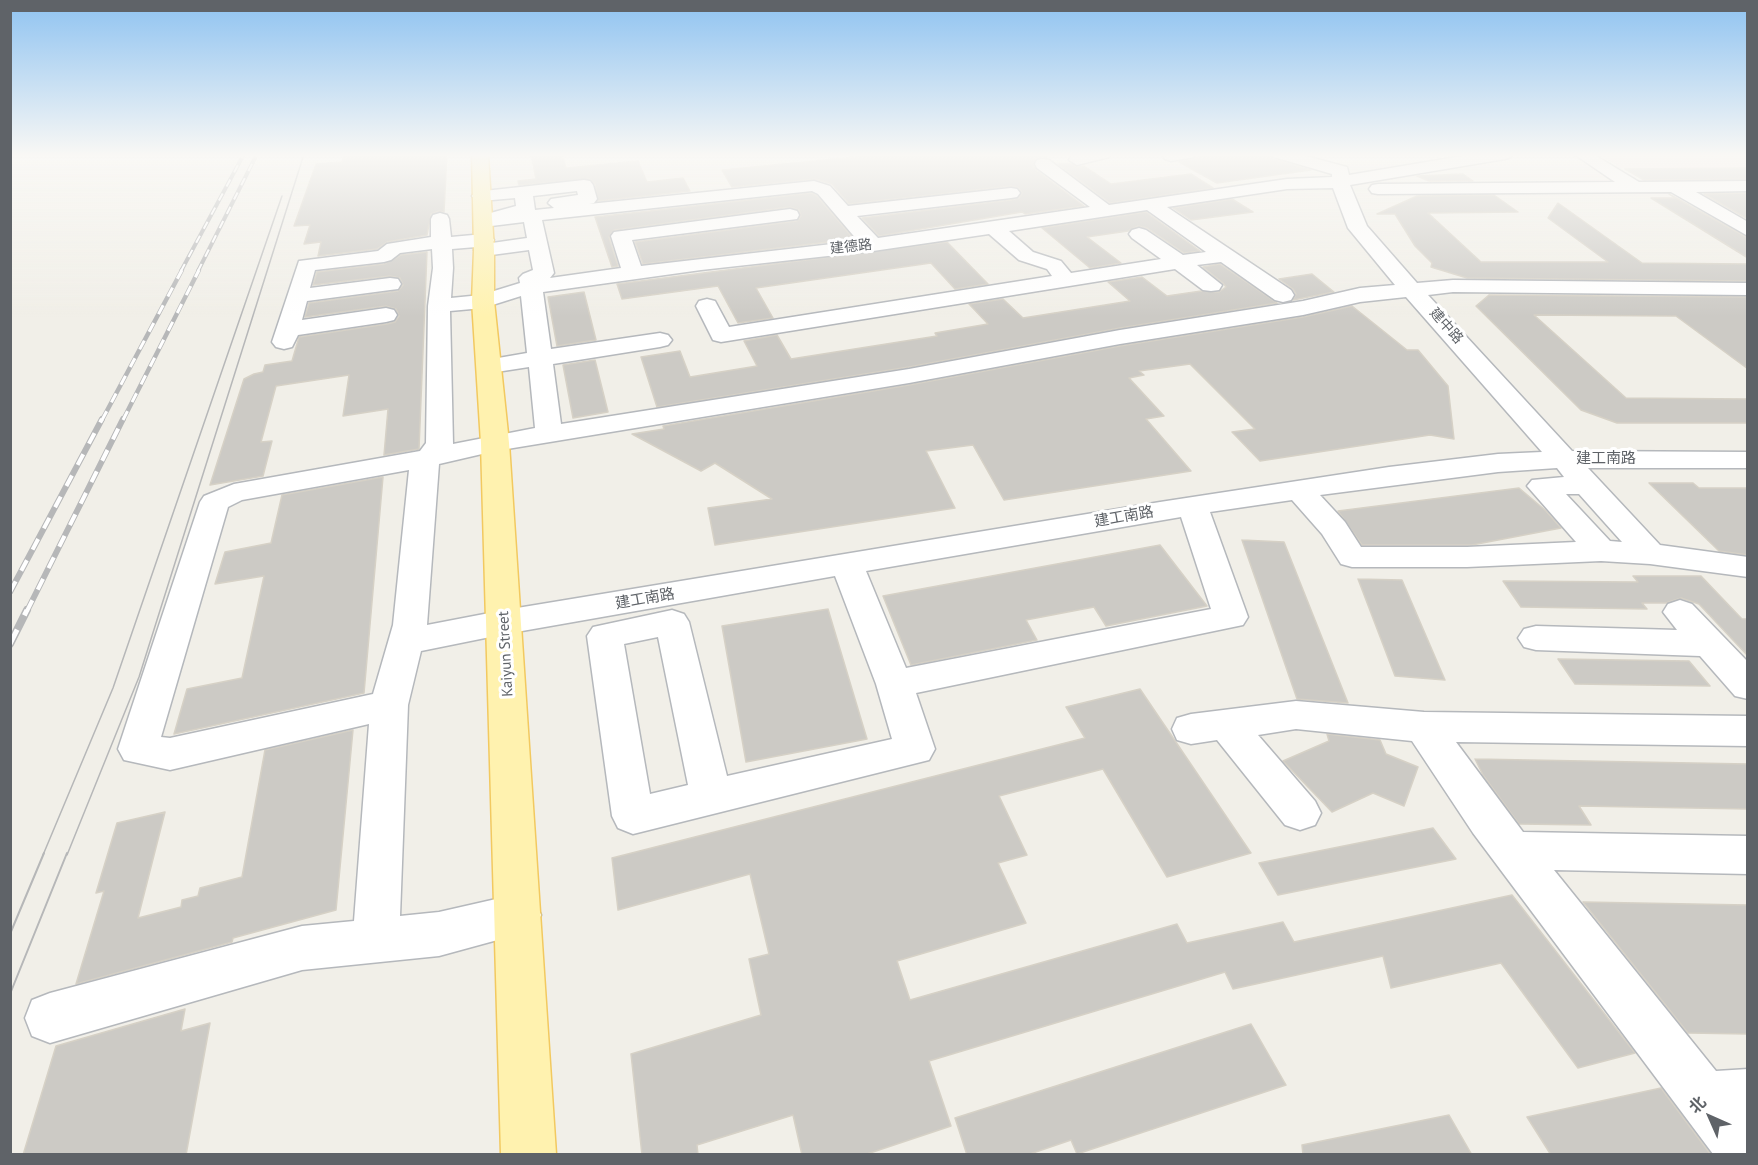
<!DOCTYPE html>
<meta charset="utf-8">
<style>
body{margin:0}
#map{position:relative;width:1758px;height:1165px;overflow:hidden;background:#f1efe8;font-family:"PT Sans","Noto Sans SC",sans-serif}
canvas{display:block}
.frame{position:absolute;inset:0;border:12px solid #5f6368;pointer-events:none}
.north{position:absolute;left:1680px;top:1087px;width:60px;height:60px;-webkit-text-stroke:4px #fff;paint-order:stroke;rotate:315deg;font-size:16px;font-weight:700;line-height:24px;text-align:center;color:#5f6368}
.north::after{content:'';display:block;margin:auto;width:21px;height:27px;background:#5f6368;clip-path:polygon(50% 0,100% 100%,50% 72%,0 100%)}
</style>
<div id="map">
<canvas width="1758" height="1165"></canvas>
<div class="frame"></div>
<div class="north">北</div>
</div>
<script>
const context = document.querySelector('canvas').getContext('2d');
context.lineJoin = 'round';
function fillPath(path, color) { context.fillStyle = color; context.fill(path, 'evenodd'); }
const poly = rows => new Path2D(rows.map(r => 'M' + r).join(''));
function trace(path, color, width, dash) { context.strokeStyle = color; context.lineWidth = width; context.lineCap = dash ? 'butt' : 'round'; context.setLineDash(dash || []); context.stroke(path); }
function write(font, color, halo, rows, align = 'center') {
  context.font = font + ' "PT Sans","Noto Sans SC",sans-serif'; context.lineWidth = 6; context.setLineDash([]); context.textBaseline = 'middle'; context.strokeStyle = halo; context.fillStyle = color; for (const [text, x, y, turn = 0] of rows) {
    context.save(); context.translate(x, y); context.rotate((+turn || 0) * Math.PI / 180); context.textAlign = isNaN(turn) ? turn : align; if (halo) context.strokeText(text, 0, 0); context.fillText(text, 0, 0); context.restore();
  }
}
fillPath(poly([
 [1597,154,1747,154,1747,181,1645,181]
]), '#fce8e6');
const building = poly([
 [363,154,447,154,444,212,439,211,431,214,427,235,387,242,377,249,318,256,321,242,304,244,310,225,294,226,316,164,342,162,344,156,363,154],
 [531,154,562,154,566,168,638,161,647,182,683,178,690,191,598,201,595,184,590,179,519,185,518,181,536,179,531,154],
 [886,154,958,154,961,156,978,154,1041,154,1047,157,1035,159,1033,165,1036,170,1084,206,1025,214,1022,212,879,236,862,218,1011,200,1019,198,1022,193,1019,188,1011,186,849,204,832,184,815,179,732,187,722,170,886,154],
 [1209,154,1270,154,1273,159,1311,170,1217,183,1179,162,1209,154],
 [1058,164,1071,164,1078,167,1084,166,1111,184,1191,174,1213,188,1110,203,1058,164],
 [1748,168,1748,179,1644,180,1625,169,1748,168],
 [1463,174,1473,181,1429,181,1417,176,1463,174],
 [812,193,817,196,854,239,643,264,635,242,797,221,801,216,799,210,790,207,614,230,609,237,618,266,612,267,595,217,812,193],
 [1748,193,1748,219,1704,194,1748,193],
 [1669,194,1748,238,1748,258,1651,198,1675,198,1669,194],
 [1494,195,1518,212,1428,213,1481,262,1608,262,1548,218,1558,203,1642,263,1748,264,1748,281,1467,278,1431,267,1432,263,1415,246,1395,214,1377,214,1417,196,1494,195],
 [1232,199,1253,212,1191,220,1173,208,1232,199],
 [1146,212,1200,251,1184,253,1147,228,1138,226,1128,231,1087,237,1121,263,1090,268,1042,228,1146,212],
 [947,242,988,284,955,289,931,263,756,288,773,318,738,323,718,286,622,299,617,284,947,242],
 [427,252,419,449,384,455,388,409,343,416,349,375,276,386,261,442,272,441,263,476,210,485,244,379,254,374,263,372,265,365,292,361,299,337,387,324,395,322,399,316,396,309,386,306,305,317,309,303,398,291,403,285,400,278,390,276,313,285,317,272,384,264,401,255,427,252],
 [1220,264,1277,303,1120,328,909,367,657,407,641,357,680,351,690,377,757,366,744,341,777,335,791,359,937,336,935,333,988,324,969,304,1003,299,1023,318,1130,301,1108,282,1142,277,1167,296,1201,291,1219,292,1226,287,1223,283,1203,267,1220,264],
 [1312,274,1334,292,1293,300,1296,294,1293,289,1279,279,1312,274],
 [584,292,596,340,557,346,548,297,584,292],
 [1489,295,1748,297,1748,369,1676,316,1534,315,1626,398,1748,399,1748,423,1617,423,1581,410,1476,306,1489,295],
 [1352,306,1407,350,1418,350,1448,386,1454,439,1430,435,1260,461,1232,432,1255,429,1190,364,1139,371,1144,375,1129,378,1164,416,1146,419,1191,471,1004,500,973,445,926,451,955,508,715,545,708,508,772,499,715,463,701,471,632,434,664,429,663,426,909,385,1120,346,1303,317,1352,306],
 [595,360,608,412,573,418,563,365,595,360],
 [383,477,364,693,174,734,187,689,242,678,264,576,215,584,225,552,271,543,282,495,383,477],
 [1649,483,1693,483,1699,488,1748,488,1748,555,1719,551,1649,483],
 [1519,488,1545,510,1561,528,1472,545,1362,545,1338,511,1519,488],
 [1242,540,1284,542,1348,703,1297,699,1242,540],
 [1160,545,1207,606,1106,626,1094,607,1026,620,1037,640,911,665,883,596,1160,545],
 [1633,576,1701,576,1742,619,1748,619,1748,656,1699,604,1681,598,1666,603,1642,603,1647,609,1521,607,1503,581,1638,582,1633,576],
 [1358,579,1402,580,1445,680,1395,676,1358,579],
 [828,609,867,739,746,762,722,626,828,609],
 [1558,659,1689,661,1710,686,1575,684,1558,659],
 [1140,689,1251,853,1167,877,1103,769,999,796,1027,855,998,863,1026,923,897,961,910,1000,1177,924,1187,943,1283,922,1294,942,1512,895,1635,1053,1578,1068,1501,963,1391,988,1383,956,1233,989,1225,972,929,1061,951,1126,864,1155,802,1155,793,1115,697,1145,698,1155,642,1155,631,1054,761,1015,749,959,769,954,750,874,618,910,612,858,1085,738,1066,707,1140,689],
 [353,730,336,910,233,938,232,942,76,984,104,891,96,893,117,823,165,812,138,918,181,907,182,900,198,896,200,888,242,877,265,750,353,730],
 [1327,734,1380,740,1386,754,1418,767,1404,806,1373,793,1332,812,1283,761,1329,741,1327,734],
 [1475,759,1748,764,1748,809,1579,806,1591,825,1519,824,1483,775,1475,759],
 [1433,828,1456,859,1278,895,1259,863,1433,828],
 [1583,902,1748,905,1748,1034,1688,1033,1583,902],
 [185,1009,181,1031,210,1023,186,1155,23,1155,56,1046,185,1009],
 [1251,1024,1286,1085,1077,1154,1071,1140,1027,1155,967,1155,955,1118,1251,1024],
 [1661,1088,1711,1155,1551,1155,1527,1117,1661,1088],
 [1449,1115,1472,1155,1303,1155,1302,1145,1449,1115]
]);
fillPath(building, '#cccac5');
trace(building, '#d6d1c6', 1.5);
const minor = poly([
 [1082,154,1111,154,1109,157,1077,165,1069,160,1071,156,1082,154],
 [1164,154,1196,154,1194,157,1171,161,1165,159,1163,156,1164,154],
 [1272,154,1298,154,1347,167,1349,175,1474,154,1513,154,1511,157,1505,159,1350,185,1367,226,1417,283,1453,280,1748,283,1748,295,1453,292,1428,295,1572,451,1748,452,1748,468,1588,468,1660,545,1748,557,1748,577,1650,564,1601,561,1467,567,1352,567,1341,564,1322,534,1292,500,1210,512,1248,617,1243,625,916,693,935,749,929,760,633,834,618,828,612,816,587,636,593,627,672,610,684,614,689,622,727,776,892,739,876,684,835,576,505,634,421,651,408,705,400,916,439,912,518,894,534,900,541,915,534,930,439,956,302,970,50,1043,32,1036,25,1018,32,1000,50,993,302,926,354,921,369,724,170,770,124,760,118,749,200,502,204,496,234,484,420,451,426,443,428,306,433,268,432,249,400,253,391,260,384,262,315,270,310,288,390,278,398,279,401,284,398,289,390,290,307,301,302,320,386,308,394,310,397,315,394,320,386,322,298,335,292,347,284,349,276,347,272,342,299,261,378,251,387,244,431,237,431,219,433,215,440,213,447,215,449,219,451,237,484,234,491,236,494,240,492,243,527,238,524,222,483,227,476,225,474,221,476,217,516,206,515,198,481,201,475,200,472,196,475,192,584,180,590,181,593,185,597,199,594,203,589,204,814,181,830,186,848,206,1011,188,1017,189,1020,193,1017,197,1011,198,857,216,878,238,1090,207,1037,168,1035,164,1037,160,1043,159,1049,160,1109,205,1287,179,1332,177,1332,174,1274,157,1272,154],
 [1333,188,1348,228,1395,285,1360,288,1303,301,1120,330,909,369,561,424,553,364,660,347,668,345,672,340,668,335,660,333,551,349,543,292,701,270,873,251,989,234,1019,260,1047,269,1052,276,729,327,715,301,707,299,699,301,696,306,713,340,721,342,1175,269,1203,290,1211,291,1219,290,1222,285,1197,265,1221,262,1275,300,1283,302,1291,300,1294,295,1291,290,1167,207,1287,189,1333,188],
 [577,191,578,195,551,199,548,203,554,208,535,210,533,196,577,191],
 [812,191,818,194,858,241,641,266,632,240,797,219,799,215,797,211,790,209,614,232,611,236,621,268,550,278,554,273,542,220,812,191],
 [1147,210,1206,252,1183,255,1146,230,1139,228,1132,230,1129,234,1132,238,1161,259,1071,273,1061,261,1033,252,1009,231,1147,210],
 [476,247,474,250,477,254,484,256,529,250,533,270,523,274,519,278,520,283,481,295,451,298,453,268,452,249,476,247],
 [521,296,527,353,481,361,478,366,481,371,490,373,529,367,535,428,453,444,450,311,483,308,521,296],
 [1406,297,1542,452,1498,454,1389,467,1160,502,505,610,427,625,439,464,495,451,909,383,1120,344,1303,315,1360,302,1406,297],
 [1557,468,1564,477,1532,480,1527,486,1576,542,1467,547,1361,547,1345,522,1320,495,1498,472,1557,468],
 [409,470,393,625,373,694,170,738,161,737,228,507,242,500,409,470],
 [1566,494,1579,494,1622,542,1610,541,1566,494],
 [1181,517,1211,609,906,668,866,571,1181,517],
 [658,637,688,785,650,794,624,644,658,637],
 [1574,154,1593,154,1639,182,1748,181,1748,191,1696,192,1748,222,1748,236,1671,192,1378,194,1372,193,1369,189,1372,185,1378,184,1615,182,1574,154],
 [1680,600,1692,604,1748,662,1748,699,1735,696,1700,656,1536,650,1524,647,1518,638,1524,629,1536,626,1677,630,1663,612,1668,604,1680,600],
 [1296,701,1424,712,1748,716,1748,746,1456,742,1523,832,1748,836,1748,874,1554,870,1716,1071,1748,1069,1748,1154,1713,1154,1473,833,1412,741,1296,729,1258,735,1315,801,1321,813,1315,825,1300,830,1285,825,1217,740,1191,744,1177,740,1172,729,1177,718,1191,714,1296,701]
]);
const major = poly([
 [472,154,488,154,494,250,494,301,509,443,556,1154,501,1154,481,443,472,301,474,250,472,154]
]);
trace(minor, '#b5b8bc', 3);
trace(major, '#f2c960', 3);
fillPath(minor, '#fff');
fillPath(major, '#fff2af');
trace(poly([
 [43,855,113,688,282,196],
 [67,855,139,677,304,154]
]), '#b6b7b8', 1.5);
trace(poly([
 [10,934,44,853],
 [10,994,67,853]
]), '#b6b7b8', 2);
const railFar3 = poly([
 [181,271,244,154],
 [198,271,257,154]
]);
const railFar2 = poly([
 [102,420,182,270],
 [123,420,199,270]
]);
const railFar1 = poly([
 [10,592,102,419],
 [27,611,123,419]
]);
const rail = poly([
 [10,644,27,610]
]);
trace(railFar3, '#b6b7b8', 4);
trace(railFar2, '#b6b7b8', 4.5);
trace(railFar1, '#b6b7b8', 6);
trace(rail, '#b6b7b8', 8);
trace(railFar3, '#fff', 2, [8]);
trace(railFar2, '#fff', 3, [10]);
trace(railFar1, '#fff', 4, [12]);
trace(rail, '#fff', 5, [16]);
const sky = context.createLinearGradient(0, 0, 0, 317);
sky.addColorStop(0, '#8fc3f1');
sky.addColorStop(0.49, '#f9f8f5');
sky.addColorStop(1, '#f9f8f500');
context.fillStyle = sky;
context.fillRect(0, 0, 1758, 317);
write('14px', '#5f6368', '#fff', [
 ["建德路",851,247,-6],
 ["建中路",1446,326,48]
]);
write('15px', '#5f6368', '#fff', [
 ["建工南路",1606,459],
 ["建工南路",1124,517,-10],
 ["建工南路",645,599,-10],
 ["Kaiyun Street",506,654,-93]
]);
</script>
